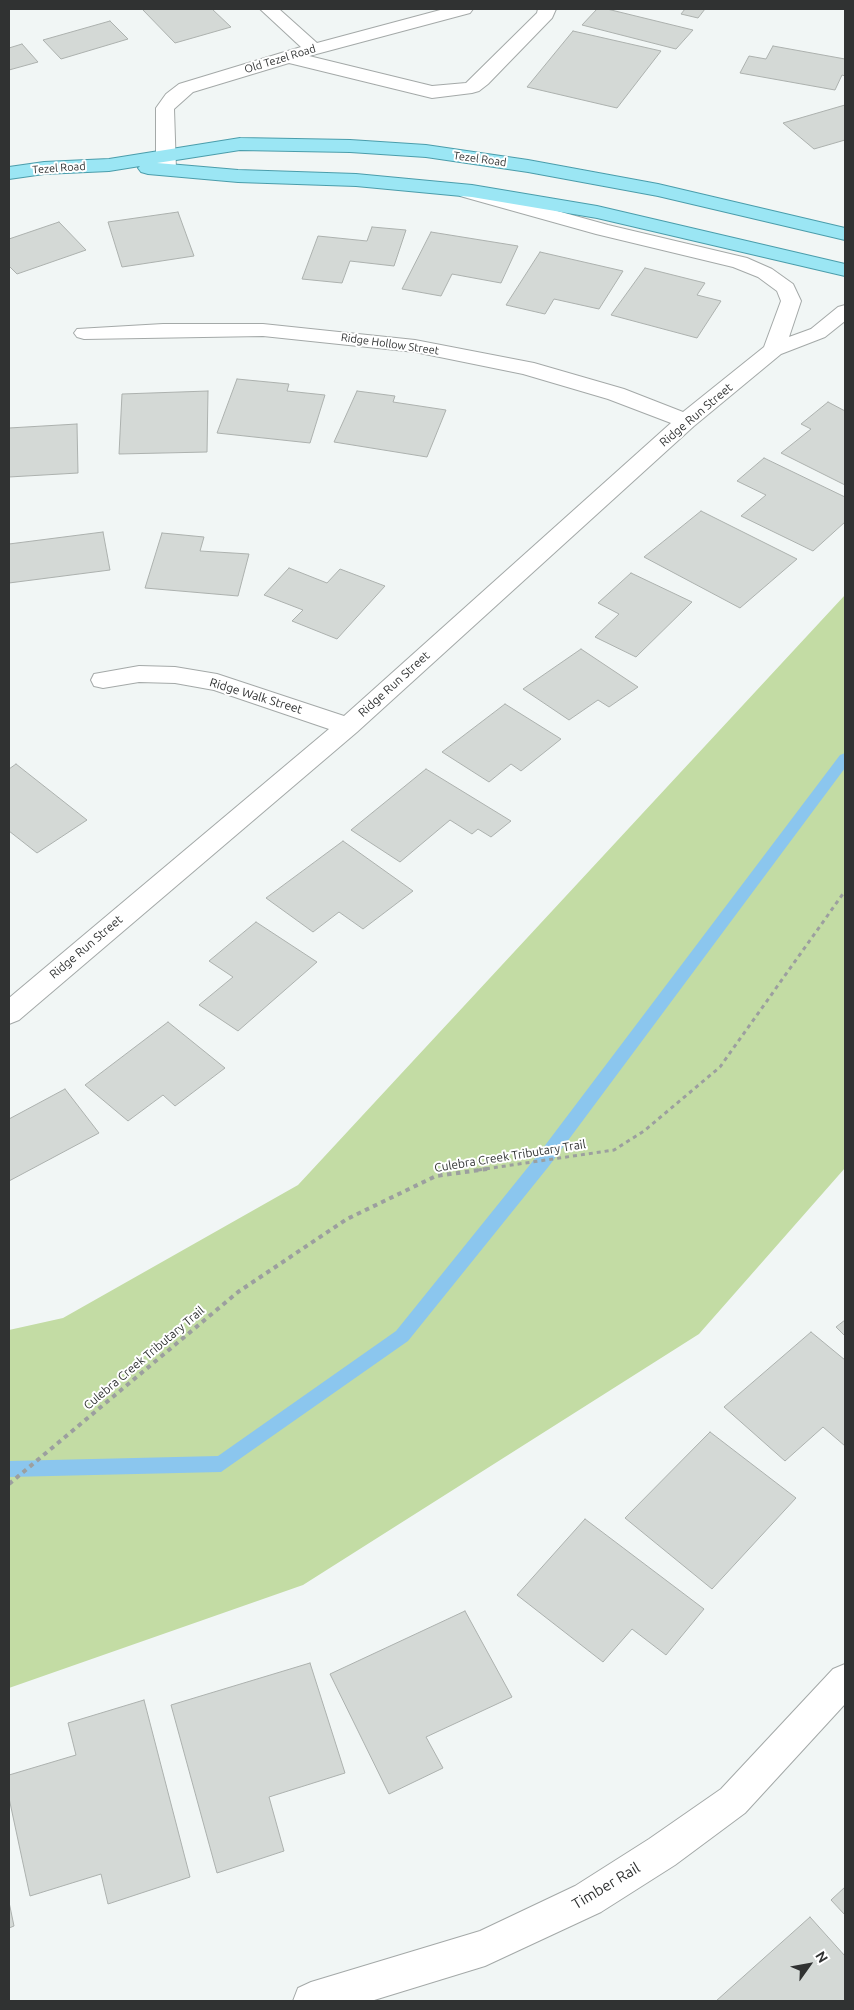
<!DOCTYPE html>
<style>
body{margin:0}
#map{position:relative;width:854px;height:2010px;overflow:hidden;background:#f1f6f5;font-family:Ubuntu,sans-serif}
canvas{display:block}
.frame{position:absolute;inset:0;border:10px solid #303232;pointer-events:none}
.north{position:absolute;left:784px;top:1940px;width:50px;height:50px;-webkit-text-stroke:4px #fff;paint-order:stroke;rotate:58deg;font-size:14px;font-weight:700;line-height:20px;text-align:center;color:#303232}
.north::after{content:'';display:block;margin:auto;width:18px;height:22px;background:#303232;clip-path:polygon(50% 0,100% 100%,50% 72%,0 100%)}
</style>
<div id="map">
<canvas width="854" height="2010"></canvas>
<div class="frame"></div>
<div class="north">N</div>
</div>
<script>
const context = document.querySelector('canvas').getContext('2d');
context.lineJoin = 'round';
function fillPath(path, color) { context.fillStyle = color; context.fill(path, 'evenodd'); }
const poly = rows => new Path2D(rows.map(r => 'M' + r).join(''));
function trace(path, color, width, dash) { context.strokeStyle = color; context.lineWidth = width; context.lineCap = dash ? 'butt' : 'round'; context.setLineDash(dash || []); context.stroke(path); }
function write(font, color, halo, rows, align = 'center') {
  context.font = font + ' Ubuntu,sans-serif'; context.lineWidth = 4; context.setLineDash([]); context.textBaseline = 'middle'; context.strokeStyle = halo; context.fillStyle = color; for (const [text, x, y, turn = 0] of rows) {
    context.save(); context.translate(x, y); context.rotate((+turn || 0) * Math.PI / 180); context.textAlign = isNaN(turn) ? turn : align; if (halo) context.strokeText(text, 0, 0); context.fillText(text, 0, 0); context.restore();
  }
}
fillPath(poly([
 [845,595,845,1168,699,1334,303,1585,9,1688,9,1330,63,1318,298,1185]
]), '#c3dca4');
fillPath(poly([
 [845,753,845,768,549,1166,408,1341,221,1472,9,1477,9,1461,218,1456,396,1331,537,1156,840,755,845,753]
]), '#8bc6ee');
const building = poly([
 [142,9,212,9,231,27,175,43,142,9],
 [597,9,607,9,693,30,676,49,582,25,597,9],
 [685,9,705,9,698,18,681,14,685,9],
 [110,21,128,39,61,59,43,40,110,21],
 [573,31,661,51,617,108,527,87,573,31],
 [22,44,38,62,9,70,9,48,22,44],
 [773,46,845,59,845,76,842,75,835,90,740,73,749,56,766,59,773,46],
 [845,105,845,140,814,149,783,123,845,105],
 [178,212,194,256,122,267,108,222,178,212],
 [59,222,86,250,17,274,9,266,9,239,59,222],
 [372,227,406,230,394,266,350,261,342,283,302,279,318,236,367,241,372,227],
 [431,232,518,246,501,283,452,274,441,296,402,289,431,232],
 [540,252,623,271,599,309,554,299,545,314,506,305,540,252],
 [645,268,705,283,697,295,721,301,697,338,611,315,645,268],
 [237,379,289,384,287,391,325,395,310,443,217,433,237,379],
 [208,391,207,452,119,454,122,394,208,391],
 [357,391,395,396,393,402,446,410,427,457,334,442,357,391],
 [828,402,845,411,845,485,781,453,811,429,801,424,828,402],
 [77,424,78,473,9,477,9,428,77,424],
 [764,458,845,497,845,522,813,551,741,516,766,495,737,481,764,458],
 [701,511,797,559,740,608,644,557,701,511],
 [103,532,110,570,9,583,9,544,103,532],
 [162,533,204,537,200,551,249,554,238,596,145,588,162,533],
 [289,568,327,583,340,569,385,586,337,639,292,621,303,610,264,595,289,568],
 [631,573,692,602,636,657,595,637,619,614,598,603,631,573],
 [581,649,638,687,609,707,598,700,569,720,523,689,581,649],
 [505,704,561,739,521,771,511,764,489,782,442,752,505,704],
 [16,764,87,820,37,853,9,831,9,769,16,764],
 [426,769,511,821,491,837,478,829,472,834,450,820,400,862,351,830,426,769],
 [343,841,413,891,363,929,339,912,313,932,266,898,343,841],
 [256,922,317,962,238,1031,199,1005,233,977,209,961,256,922],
 [168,1022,225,1068,175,1106,163,1095,128,1121,85,1085,168,1022],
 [65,1089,99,1133,9,1181,9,1119,65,1089],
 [845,1320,845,1336,836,1327,845,1320],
 [811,1332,845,1360,845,1446,823,1427,785,1461,724,1407,811,1332],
 [710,1432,796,1498,712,1589,625,1518,710,1432],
 [585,1519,704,1609,666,1655,632,1629,603,1662,517,1595,585,1519],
 [465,1611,512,1697,426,1737,443,1768,389,1794,330,1674,465,1611],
 [310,1663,345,1773,269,1797,284,1851,217,1873,171,1705,310,1663],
 [144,1700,190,1877,108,1904,101,1874,30,1896,9,1798,9,1775,76,1755,68,1723,144,1700],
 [845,1887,845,1915,831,1900,845,1887],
 [9,1902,14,1926,9,1928,9,1902],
 [810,1917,845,1956,845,2001,716,2001,810,1917]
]);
fillPath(building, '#d4d9d6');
trace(building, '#acb1ae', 1);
const minor = poly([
 [260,9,279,9,317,43,444,9,473,9,470,13,309,56,432,86,466,83,537,13,538,9,556,9,552,18,488,84,479,91,472,93,432,98,289,63,193,92,174,109,176,170,173,174,159,174,156,170,156,108,166,94,179,84,301,47,260,9],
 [467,186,608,225,747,258,772,269,793,284,801,301,789,337,811,329,838,307,845,305,845,321,825,337,781,354,694,426,357,732,19,1020,9,1024,9,998,329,729,214,690,175,683,139,682,103,688,94,686,91,680,94,674,139,666,175,667,217,674,344,716,671,423,608,399,523,374,415,352,263,336,84,339,77,337,74,333,77,329,163,324,263,324,415,340,534,363,624,389,683,412,764,347,781,301,777,291,758,277,733,267,596,234,460,196,457,192,460,188,467,186],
 [845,1664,845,1704,745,1813,675,1865,601,1912,485,1966,371,2001,293,2001,298,1988,311,1982,480,1931,575,1886,649,1839,721,1789,833,1669,845,1664]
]);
const major = poly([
 [240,138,350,140,426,145,528,160,658,184,845,228,845,240,658,196,528,172,426,157,350,152,240,150,157,163,238,170,356,174,472,185,597,206,845,264,845,276,597,218,472,197,356,186,238,182,148,174,141,172,138,168,140,166,109,171,44,174,9,179,9,167,44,162,109,159,240,138]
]);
trace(minor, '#a4a9a8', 2);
trace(major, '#4b9dab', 2);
trace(poly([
 [478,1170,614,1150,644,1131,720,1067,845,891]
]), '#9c9f9f', 3, [4, 4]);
trace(poly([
 [9,1484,238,1292,347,1219,436,1176,487,1169]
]), '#9c9f9f', 4, [4.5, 4.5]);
fillPath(minor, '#fff');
fillPath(major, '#9be6f4');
write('11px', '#303232', '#fff', [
 ["Old Tezel Road",280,59,-17],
 ["Tezel Road",480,159,8],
 ["Tezel Road",59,168,-4],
 ["Ridge Hollow Street",390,344,8]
]);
write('12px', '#303232', '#fff', [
 ["Ridge Run Street",696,415,-40],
 ["Ridge Run Street",394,684,-42],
 ["Ridge Walk Street",256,696,17],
 ["Ridge Run Street",86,947,-40],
 ["Culebra Creek Tributary Trail",510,1156,-9],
 ["Culebra Creek Tributary Trail",144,1358,-40]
]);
write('15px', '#303232', '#fff', [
 ["Timber Rail",606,1886,-31]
]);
</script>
